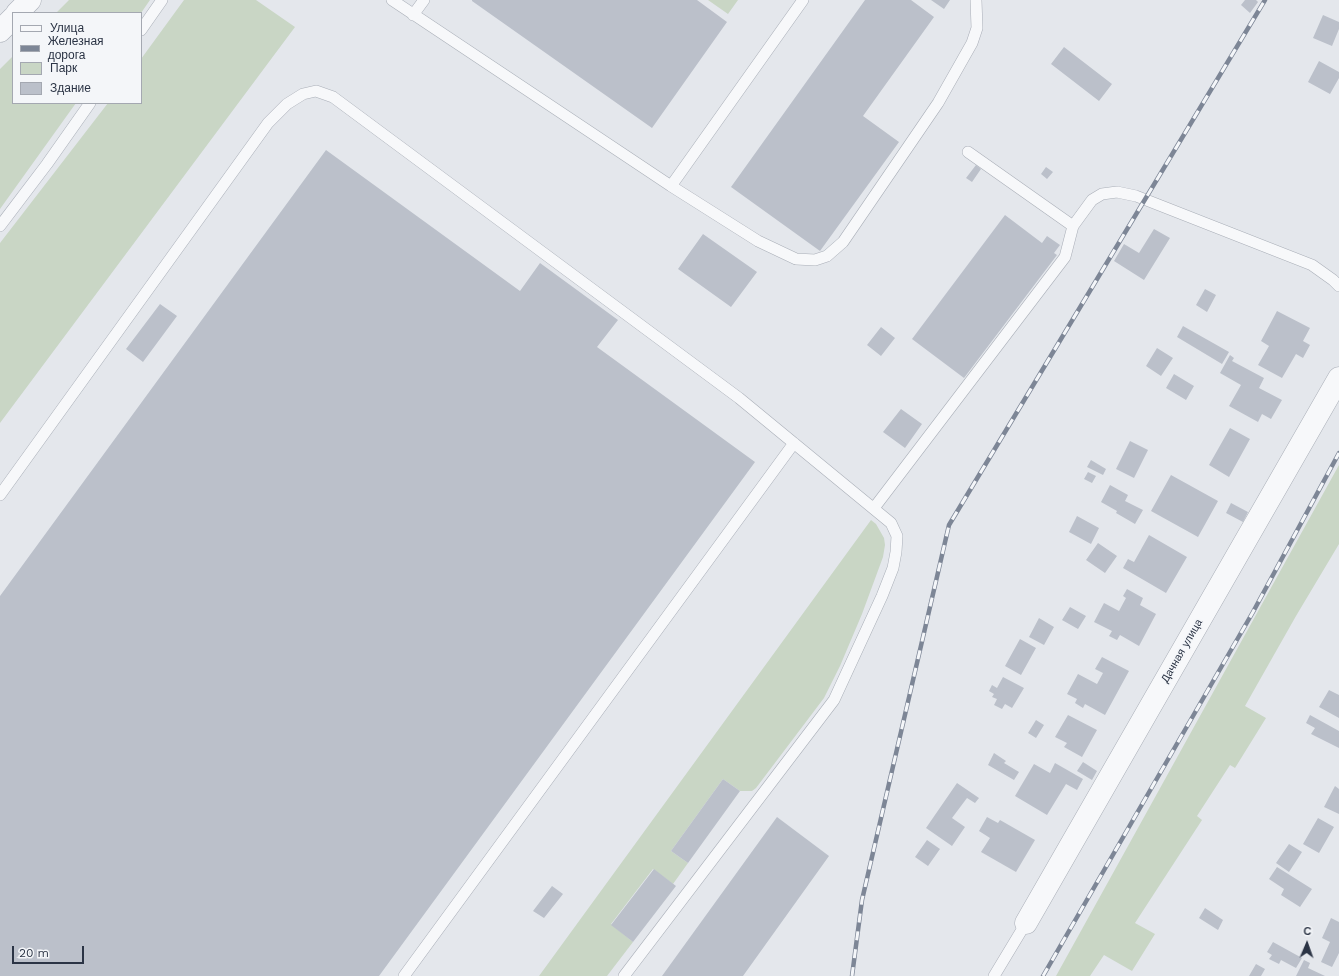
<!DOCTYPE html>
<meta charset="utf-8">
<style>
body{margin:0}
#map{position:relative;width:1339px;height:976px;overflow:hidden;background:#e4e7ec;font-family:"Work Sans",sans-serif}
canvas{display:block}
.legend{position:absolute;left:12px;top:12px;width:130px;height:92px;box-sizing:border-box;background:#f4f6f9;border:1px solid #a4a8b1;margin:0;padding:5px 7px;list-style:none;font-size:12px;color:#2b3445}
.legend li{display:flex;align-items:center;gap:8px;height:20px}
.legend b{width:20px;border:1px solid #a4a8b1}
.north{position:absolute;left:1287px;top:924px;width:40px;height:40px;-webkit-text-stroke:3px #f4f6f9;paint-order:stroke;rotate:2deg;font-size:11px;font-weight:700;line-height:16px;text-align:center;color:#2b3445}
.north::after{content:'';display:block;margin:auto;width:14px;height:18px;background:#2b3445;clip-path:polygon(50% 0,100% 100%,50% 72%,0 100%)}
.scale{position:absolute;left:12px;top:946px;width:72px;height:18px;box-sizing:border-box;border:2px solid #2b3445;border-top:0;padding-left:5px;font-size:12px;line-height:14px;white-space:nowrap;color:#2b3445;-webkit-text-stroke:3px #f4f6f9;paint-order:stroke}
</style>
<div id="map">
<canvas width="1339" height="976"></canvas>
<ul class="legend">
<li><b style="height:5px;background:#f7f8fa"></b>Улица</li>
<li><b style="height:5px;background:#7d8696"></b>Железная дорога</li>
<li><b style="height:11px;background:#c9d6c5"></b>Парк</li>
<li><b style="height:11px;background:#bbc0ca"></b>Здание</li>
</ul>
<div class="north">С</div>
<div class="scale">20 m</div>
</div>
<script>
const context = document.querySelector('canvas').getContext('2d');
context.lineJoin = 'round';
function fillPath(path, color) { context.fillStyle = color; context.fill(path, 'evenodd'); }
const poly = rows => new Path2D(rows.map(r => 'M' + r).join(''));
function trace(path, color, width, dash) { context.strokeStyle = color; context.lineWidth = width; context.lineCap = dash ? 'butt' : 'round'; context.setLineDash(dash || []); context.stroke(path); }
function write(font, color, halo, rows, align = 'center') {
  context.font = font + ' "Work Sans",sans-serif'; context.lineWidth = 3; context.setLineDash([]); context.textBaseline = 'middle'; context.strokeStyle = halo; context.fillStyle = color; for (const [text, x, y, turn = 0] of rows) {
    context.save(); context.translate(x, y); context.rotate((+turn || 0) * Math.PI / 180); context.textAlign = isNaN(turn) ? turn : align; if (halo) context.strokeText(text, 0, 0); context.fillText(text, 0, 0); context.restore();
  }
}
fillPath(poly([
 [69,0,150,0,141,13,56,13],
 [184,0,256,0,295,27,0,423,0,243,108,103,141,103,141,59],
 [708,0,738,0,728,14],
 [13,56,13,103,76,103,0,209,0,69],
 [1339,465,1339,544,1296,616,1245,706,1266,718,1235,768,1230,765,1197,816,1202,820,1135,923,1155,934,1132,971,1104,955,1090,976,1056,976],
 [871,520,876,524,884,538,885,545,883,557,862,614,840,666,824,698,756,788,752,791,740,791,723,779,671,851,688,863,673,884,653,869,611,924,633,942,607,976,539,976]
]), '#c9d6c5');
fillPath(poly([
 [472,0,697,0,727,22,652,128,472,1],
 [865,0,911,0,934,17,863,116,899,142,820,251,731,187],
 [931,0,950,0,944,9],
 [1245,0,1256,0,1258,2,1250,13,1241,5],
 [1323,15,1339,22,1339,29,1332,46,1313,38],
 [1064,47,1112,84,1099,101,1051,64],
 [1319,61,1339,72,1339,78,1330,94,1308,82],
 [326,150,520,291,540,263,618,320,597,347,755,462,379,976,0,976,0,596],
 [976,165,981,169,972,182,966,178],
 [1046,167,1053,172,1047,179,1041,174],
 [1005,215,1042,243,1047,236,1060,245,1054,253,1057,255,964,378,912,339],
 [1154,229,1170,238,1144,280,1114,261,1124,244,1139,253],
 [703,234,757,272,731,307,678,269],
 [1205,289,1216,295,1207,312,1196,305],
 [160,304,177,316,143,362,126,349],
 [1277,311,1310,328,1303,341,1310,345,1303,358,1296,354,1282,378,1258,365,1269,346,1261,341],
 [1183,326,1229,352,1222,364,1177,337],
 [881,327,895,338,881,356,867,345],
 [1157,348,1173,358,1161,376,1146,366],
 [1230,355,1234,358,1232,361,1264,378,1259,388,1282,400,1271,419,1262,414,1258,422,1229,406,1241,385,1220,373],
 [1174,374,1194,386,1186,400,1166,388],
 [901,409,922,424,905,448,883,432],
 [1230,428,1250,439,1229,477,1209,465],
 [1130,441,1148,450,1134,478,1116,469],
 [1091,460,1106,469,1103,475,1087,467],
 [1088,472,1096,476,1092,483,1084,479],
 [1171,475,1218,501,1198,537,1151,511],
 [1110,485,1128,495,1125,501,1143,510,1135,524,1116,513,1117,511,1101,502],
 [1231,503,1248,512,1243,522,1226,513],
 [1077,516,1099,528,1091,544,1069,532],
 [1149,535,1187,557,1166,593,1123,568,1128,559,1134,562],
 [1098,543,1117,556,1105,573,1086,560],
 [1127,589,1143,598,1140,605,1156,614,1139,646,1120,635,1117,640,1109,636,1112,631,1094,622,1104,603,1119,611,1126,598,1123,596],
 [1070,607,1086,616,1078,629,1062,620],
 [1039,618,1054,627,1044,645,1029,637],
 [1020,639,1036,648,1021,675,1005,666],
 [1102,657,1129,671,1105,715,1085,704,1083,708,1075,703,1077,699,1067,694,1078,674,1097,684,1103,673,1095,669],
 [1003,677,1024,688,1012,708,1005,704,1002,709,994,705,997,699,992,697,994,694,989,691,992,685,997,688],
 [1329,690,1339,695,1339,718,1319,707],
 [1068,715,1097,730,1082,757,1064,747,1067,743,1055,737],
 [1310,715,1339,731,1339,748,1311,734,1315,728,1306,723],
 [1036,720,1044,725,1036,738,1028,733],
 [994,753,1006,761,1004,763,1019,772,1014,780,988,765],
 [1083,762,1097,771,1092,780,1077,771],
 [1055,763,1083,779,1077,790,1066,784,1047,815,1015,796,1034,764,1050,773],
 [723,779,740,791,688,863,671,851],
 [957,783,979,798,975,803,967,798,952,818,965,827,952,846,926,828],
 [1335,786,1339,789,1339,814,1324,807],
 [777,817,829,856,743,976,662,976],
 [987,817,998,823,1000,820,1035,840,1016,872,981,852,990,838,979,831],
 [1318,818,1334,827,1319,853,1303,844],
 [927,840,940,849,928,866,915,857],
 [1289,844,1302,852,1289,872,1276,863],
 [1277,867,1312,889,1300,907,1281,895,1284,889,1269,879],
 [654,869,676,886,633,942,611,925],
 [552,886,563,894,544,918,533,911],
 [1205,908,1223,920,1218,930,1199,918],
 [1331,918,1339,922,1339,953,1332,967,1321,962,1330,942,1322,938],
 [1273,942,1302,958,1296,968,1281,960,1279,964,1269,959,1272,955,1267,952],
 [1304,960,1310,963,1308,968,1325,976,1296,976],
 [1256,964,1265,969,1261,976,1249,976]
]), '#bbc0ca');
const lane = poly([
 [392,0,671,186,803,0],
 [413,15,424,0],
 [141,30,162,0],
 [671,186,758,241,796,259,815,260,827,256,843,242,938,103,972,43,977,28,976,0],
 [0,226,47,164,90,103],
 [1073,226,1092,200,1102,194,1117,192,1136,196,1312,265,1333,280,1339,286],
 [0,495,268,123,287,104,303,94,316,91,333,97,739,398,891,523,897,536,896,552,893,568,882,596,834,700,624,976],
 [874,508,1065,257,1073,226,968,152],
 [404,976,794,443],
 [994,976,1026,923]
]);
const street = poly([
 [17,13,30,0],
 [0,31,13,18],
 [1026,923,1339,378]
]);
trace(lane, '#a9aeb7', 12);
trace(street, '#a9aeb7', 23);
trace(lane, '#f7f8fa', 11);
trace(street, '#f7f8fa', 22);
const rail = poly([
 [852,976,862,900,949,525,1265,0],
 [1043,976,1253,612,1339,453]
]);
trace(rail, '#7d8696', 4.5);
trace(rail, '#f4f6f9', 3, [9]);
write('11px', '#2b3445', '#f4f6f9', [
 ["Дачная улица",1182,651,-60]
]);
</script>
